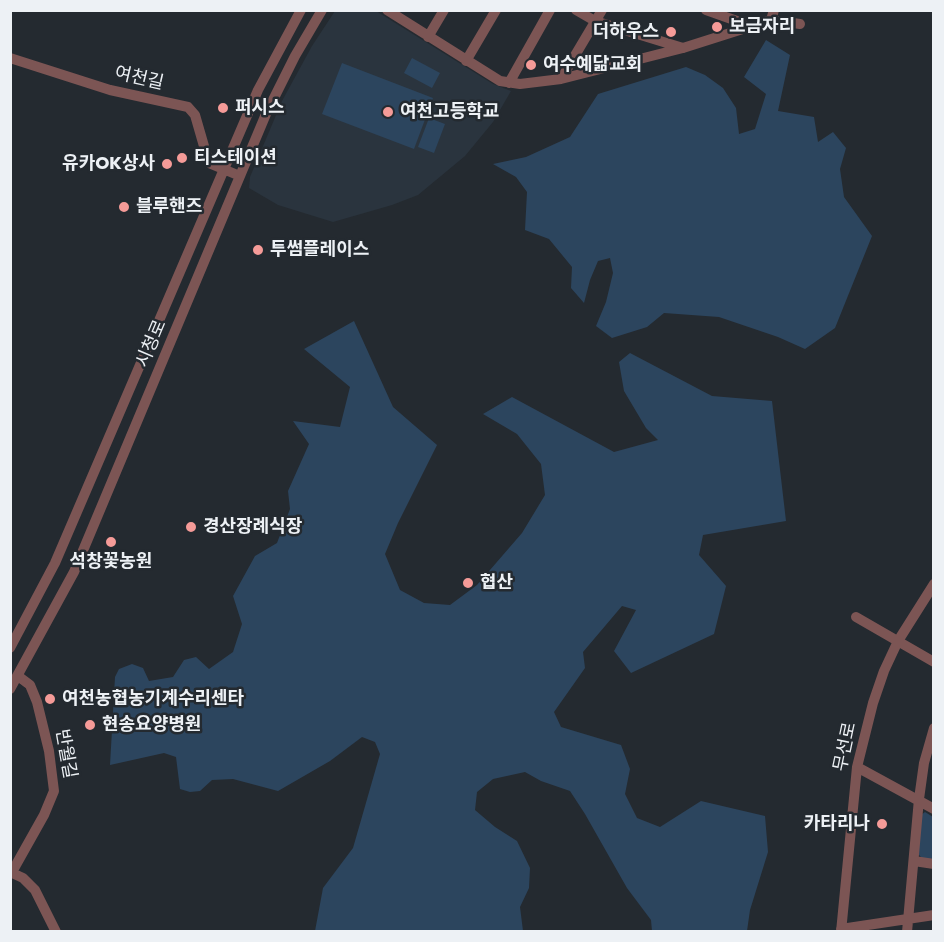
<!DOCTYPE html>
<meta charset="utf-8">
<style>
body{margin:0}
#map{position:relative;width:944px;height:942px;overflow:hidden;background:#242a30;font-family:Poppins,sans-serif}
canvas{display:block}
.frame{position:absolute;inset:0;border:12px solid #edf1f5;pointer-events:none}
</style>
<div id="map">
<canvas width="944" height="942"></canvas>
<div class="frame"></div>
</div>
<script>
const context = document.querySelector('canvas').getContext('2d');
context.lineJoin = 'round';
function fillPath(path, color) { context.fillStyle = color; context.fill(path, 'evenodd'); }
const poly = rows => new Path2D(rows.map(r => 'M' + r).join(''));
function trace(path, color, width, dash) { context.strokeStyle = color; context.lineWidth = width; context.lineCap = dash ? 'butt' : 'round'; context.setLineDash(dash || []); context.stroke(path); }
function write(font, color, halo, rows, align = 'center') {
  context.font = font + ' Poppins,"Noto Sans KR",sans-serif'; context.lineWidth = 5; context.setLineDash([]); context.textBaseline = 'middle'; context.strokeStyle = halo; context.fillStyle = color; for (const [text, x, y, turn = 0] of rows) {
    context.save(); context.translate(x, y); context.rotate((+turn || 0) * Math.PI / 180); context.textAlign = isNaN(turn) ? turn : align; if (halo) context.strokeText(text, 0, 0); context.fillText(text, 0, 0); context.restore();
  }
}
fillPath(poly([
 [335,11,376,11,493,84,511,91,493,122,465,156,418,195,392,205,333,222,278,205,249,188,250,177,282,101,312,46]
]), '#2a343e');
fillPath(poly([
 [766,40,790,55,778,111,814,117,818,142,833,132,846,148,840,169,844,197,872,236,835,328,805,349,778,337,719,317,664,313,647,327,612,338,596,326,606,302,613,273,610,258,598,261,590,280,584,303,571,288,572,267,549,239,525,230,527,192,516,177,493,164,526,157,570,137,598,94,686,67,705,75,723,88,736,108,739,134,755,129,766,94,744,77],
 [412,58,440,73,432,88,404,73],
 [342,63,433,98,414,149,322,114],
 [429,118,445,124,434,153,418,147],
 [354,321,393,407,437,445,398,523,385,554,400,590,424,603,450,605,477,585,522,533,545,495,541,464,517,434,483,414,512,397,614,452,658,440,646,428,624,391,619,362,630,353,712,396,772,401,786,521,703,535,699,555,726,586,714,634,631,673,614,651,636,610,622,606,583,652,585,668,554,712,561,727,621,745,630,769,625,794,637,818,660,827,701,801,765,816,768,852,750,910,747,931,652,931,651,920,627,888,585,814,570,791,541,781,525,772,493,779,477,792,475,810,495,827,517,841,530,868,529,888,520,907,523,931,315,931,323,888,353,848,380,754,375,742,362,737,330,761,278,791,233,779,212,780,200,791,190,792,180,789,176,757,164,753,110,765,115,677,119,669,132,664,143,668,149,681,173,677,184,660,196,657,209,669,233,652,242,624,233,596,255,556,277,543,290,509,288,491,309,444,293,421,340,427,350,387,304,349],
 [925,812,933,817,933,860,922,858,918,854,921,815]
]), '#2c455e');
trace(poly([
 [387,10,500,81,520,84,561,79,683,48,771,20,774,10],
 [576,10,595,21,683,48],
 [706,10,751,26],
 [771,20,800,24],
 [428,37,444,10],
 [10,58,110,90,188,107,195,115,208,160,211,164,240,176],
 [466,61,496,10],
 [561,79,602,10],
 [509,83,550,10],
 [856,617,934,662],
 [10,648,55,563,258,90,301,10],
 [10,689,74,572,266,114,295,56,322,10],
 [857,767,934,809],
 [914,861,934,864],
 [10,872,23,878,35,890,56,932],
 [12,872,44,815,54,791,49,751,37,702,30,685,18,676],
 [841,929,934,915],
 [841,932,857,767,873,703,884,671,898,641,934,584],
 [907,932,919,799,924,763,934,728]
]), '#7c5554', 10);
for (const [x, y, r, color] of [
 [717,27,6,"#f59b98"],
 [671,32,6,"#f59b98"],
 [531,65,6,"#f59b98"],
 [223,108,6,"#f59b98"],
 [388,112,6,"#f59b98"],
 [182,158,6,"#f59b98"],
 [167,164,6,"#f59b98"],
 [124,207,6,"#f59b98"],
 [258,250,6,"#f59b98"],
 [191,527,6,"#f59b98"],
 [111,542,6,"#f59b98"],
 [468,583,6,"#f59b98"],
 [50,699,6,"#f59b98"],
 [90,725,6,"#f59b98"],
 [882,824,6,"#f59b98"]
]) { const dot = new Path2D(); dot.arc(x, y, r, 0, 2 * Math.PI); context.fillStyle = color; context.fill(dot); trace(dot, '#242a30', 2); }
write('bold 18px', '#edf1f5', '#242a30', [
 ["보금자리",729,27],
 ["더하우스",659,32,"right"],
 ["여수예닮교회",543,65],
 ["퍼시스",235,108],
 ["여천고등학교",400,112],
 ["티스테이션",194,158],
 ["유카OK상사",155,164,"right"],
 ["블루핸즈",136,207],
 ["투썸플레이스",270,250],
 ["경산장례식장",203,527],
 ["석창꽃농원",111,562,"center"],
 ["협산",480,583],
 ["여천농협농기계수리센타",62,699],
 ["현송요양병원",102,725],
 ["카타리나",870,824,"right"]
], 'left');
write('18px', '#edf1f5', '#242a30', [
 ["여천길",139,79,13],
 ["시청로",152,344,-67],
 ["무선로",846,747,-78],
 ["반월길",65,754,80]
]);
</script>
